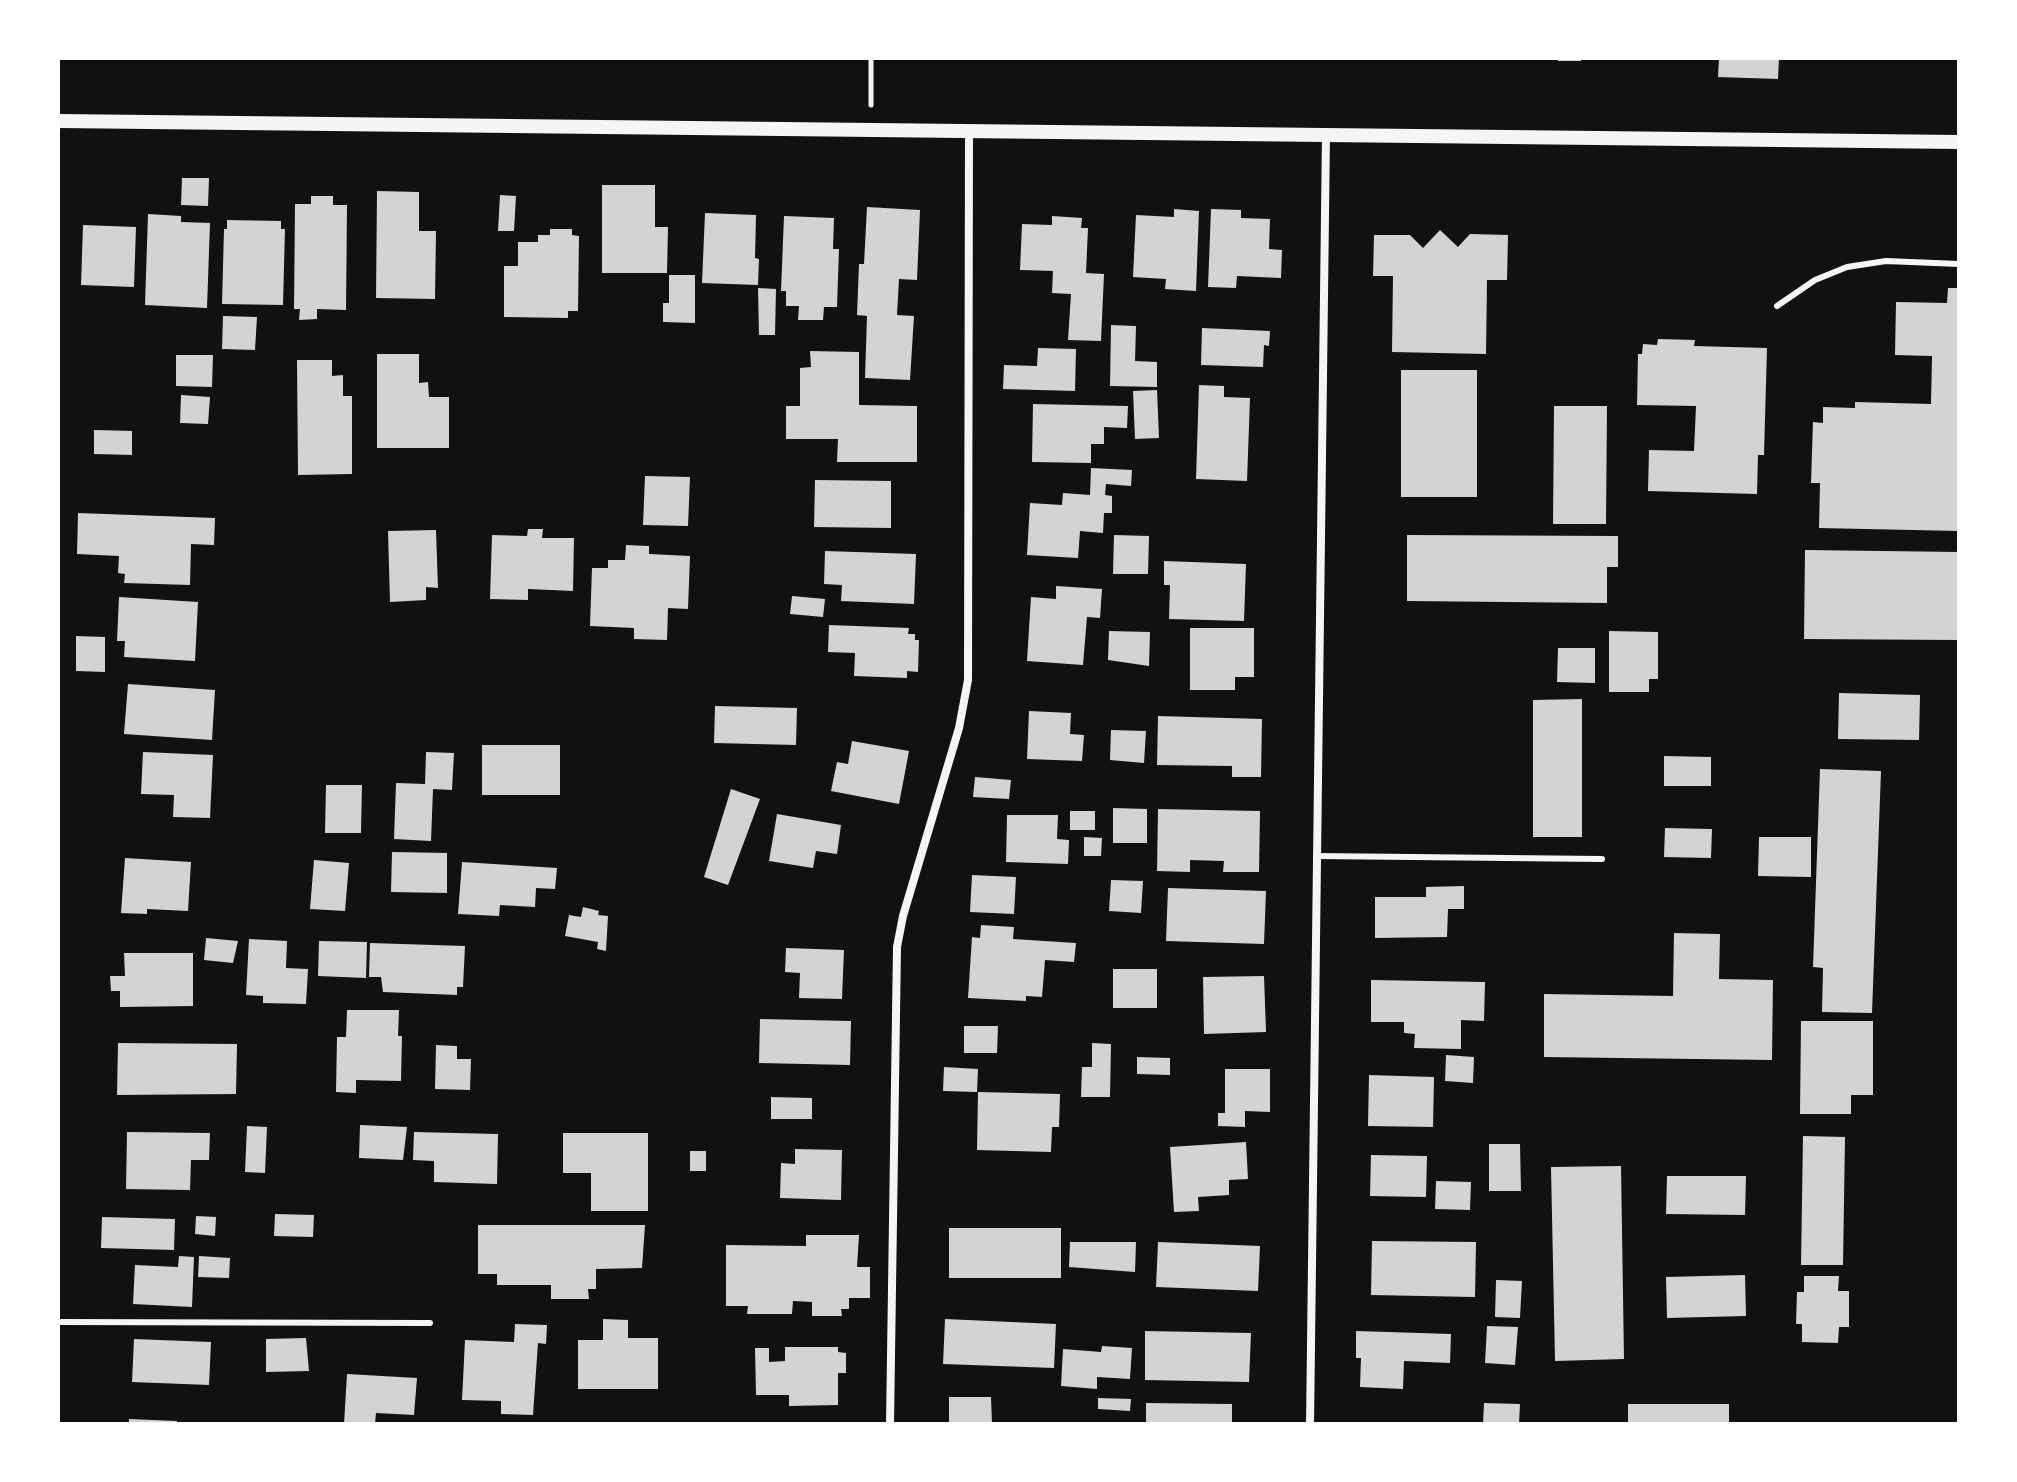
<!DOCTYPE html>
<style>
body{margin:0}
#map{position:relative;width:2017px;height:1482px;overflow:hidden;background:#111;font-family:Inter,sans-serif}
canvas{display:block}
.frame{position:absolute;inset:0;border:60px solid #fff;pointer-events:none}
</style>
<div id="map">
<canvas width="2017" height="1482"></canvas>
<div class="frame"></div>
</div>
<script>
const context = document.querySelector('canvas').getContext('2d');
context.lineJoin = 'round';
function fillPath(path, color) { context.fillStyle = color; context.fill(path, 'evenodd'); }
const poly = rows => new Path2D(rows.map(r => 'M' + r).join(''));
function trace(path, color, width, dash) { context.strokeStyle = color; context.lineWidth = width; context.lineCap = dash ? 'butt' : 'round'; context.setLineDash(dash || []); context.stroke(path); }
fillPath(poly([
 [1558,58,1581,58,1581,61,1558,61],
 [1719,58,1779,58,1778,79,1718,77],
 [182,178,209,178,208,206,181,205],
 [602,185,655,185,655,227,668,227,667,273,602,273],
 [377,191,419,192,419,231,436,231,435,299,376,298],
 [500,195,516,196,514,231,498,231],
 [311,196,333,196,333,205,347,205,346,310,317,309,317,319,299,320,300,309,294,309,295,204,311,204],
 [867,207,920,210,917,280,899,279,897,315,914,316,910,380,865,378,867,316,857,315,859,264,864,264],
 [1174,209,1199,211,1196,291,1165,289,1166,279,1133,277,1136,215,1174,217],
 [1211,209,1241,210,1241,218,1270,219,1269,249,1282,250,1281,278,1237,276,1236,288,1208,287],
 [705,213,756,215,755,258,759,259,758,285,702,283],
 [148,214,181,216,181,222,210,223,207,308,145,305],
 [784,216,834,218,833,249,839,249,837,307,824,307,823,320,798,320,799,306,786,306,786,291,781,291],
 [1052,216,1082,218,1081,228,1088,228,1086,273,1104,274,1101,341,1068,340,1071,294,1052,293,1053,271,1020,270,1022,224,1052,225],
 [227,220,281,221,281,229,285,229,283,305,222,304,224,229,227,229],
 [83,225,136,227,134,287,81,285],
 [550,229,572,229,572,235,579,236,578,311,568,311,568,318,504,317,504,266,518,266,518,242,538,242,538,235,550,235],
 [1440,230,1458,247,1470,234,1508,235,1507,280,1487,280,1486,354,1392,352,1393,276,1373,276,1374,235,1410,235,1423,248],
 [669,275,695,275,695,323,663,322,663,303,669,303],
 [758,288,776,289,775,335,759,335],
 [1948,288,1959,288,1959,531,1819,528,1820,483,1811,483,1813,422,1823,423,1823,407,1855,408,1855,402,1931,404,1932,356,1895,355,1896,302,1947,303],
 [223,316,257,317,255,350,222,349],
 [1111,325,1136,326,1135,361,1157,362,1157,387,1110,386],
 [1202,328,1270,331,1269,346,1264,345,1263,367,1201,365],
 [1658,339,1695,340,1694,346,1767,348,1764,455,1758,455,1757,494,1648,491,1649,450,1694,451,1696,406,1637,405,1638,354,1642,354,1643,344,1657,345],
 [1038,348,1076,349,1075,391,1003,389,1004,365,1037,366],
 [810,351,859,352,859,405,917,406,917,462,837,462,838,439,786,439,786,406,800,406,800,368,811,367],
 [377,354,419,354,419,383,428,382,429,397,449,397,449,448,377,448],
 [176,355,213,355,212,387,176,386],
 [297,360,332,360,332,376,343,375,343,396,352,396,352,474,298,475],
 [1401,370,1477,370,1477,497,1401,497],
 [1199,385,1224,386,1224,397,1250,398,1247,481,1196,479],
 [1157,390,1159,438,1135,439,1133,391],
 [181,395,210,397,208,424,180,423],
 [1033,404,1128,406,1127,428,1104,427,1104,444,1091,444,1091,463,1032,462],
 [1554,406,1607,406,1606,524,1553,524],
 [94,430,132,431,132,455,94,454],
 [1091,468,1132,470,1131,486,1106,484,1105,495,1112,496,1112,513,1104,513,1103,533,1080,531,1078,558,1027,555,1030,503,1062,505,1063,493,1090,495],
 [645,476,690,477,688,526,643,525],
 [815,480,891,481,891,528,814,527],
 [78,513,215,518,214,545,191,544,190,585,124,583,125,574,118,573,119,556,77,554],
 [528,529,543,529,542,538,574,538,573,591,528,589,528,600,490,599,492,535,527,536],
 [436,530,438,588,426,587,426,600,390,602,388,531],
 [1114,535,1149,536,1148,574,1113,574],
 [1407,535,1618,536,1618,567,1607,567,1607,603,1407,601],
 [626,545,649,546,649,554,690,556,688,609,668,608,667,640,634,639,634,628,590,626,592,568,608,568,608,560,625,560],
 [1805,550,1959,552,1959,640,1804,639],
 [825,551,916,554,914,604,841,601,842,585,824,584],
 [1164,561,1246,564,1244,621,1169,619,1170,585,1164,585],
 [1056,586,1102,589,1100,618,1087,617,1083,665,1027,661,1031,597,1056,599],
 [792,596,825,599,823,617,790,614],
 [119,597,198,602,195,661,124,657,125,641,117,641],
 [829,625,909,628,908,634,915,634,915,640,919,640,918,672,907,671,907,678,854,676,855,653,828,652],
 [1190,628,1254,628,1254,677,1235,677,1235,690,1190,690],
 [1109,631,1150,632,1149,666,1108,660],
 [1609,631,1658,632,1658,679,1649,679,1649,692,1609,692],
 [76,636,105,637,105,672,76,671],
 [1558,648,1595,648,1595,683,1557,682],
 [128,684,215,690,212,740,124,734],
 [1839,693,1920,695,1919,740,1838,739],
 [1582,699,1582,837,1533,837,1533,700],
 [715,706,797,708,796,745,714,743],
 [1029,711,1071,713,1070,734,1084,735,1082,761,1027,759],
 [1158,716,1262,719,1261,777,1232,777,1232,766,1157,765],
 [1111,730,1146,731,1144,763,1110,760],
 [852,741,909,751,899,804,831,791,837,762,848,764],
 [482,745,560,745,560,795,482,795],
 [143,752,213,755,210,818,173,817,174,795,141,794],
 [426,752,454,753,452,790,433,789,431,841,394,839,396,783,425,784],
 [1664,756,1711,757,1711,786,1664,786],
 [1820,769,1881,771,1872,1013,1822,1012,1823,968,1813,967],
 [975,777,1011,780,1009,799,973,797],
 [326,785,362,785,361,833,325,833],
 [731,789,760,799,728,885,704,877],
 [1113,808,1147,809,1147,843,1113,843],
 [1158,809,1260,811,1259,872,1223,872,1224,861,1190,860,1190,872,1157,871],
 [1070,811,1095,811,1095,830,1070,830],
 [777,814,841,825,837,854,816,851,813,868,769,861],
 [1007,815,1058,815,1057,839,1069,840,1068,864,1006,862],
 [1665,828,1712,829,1711,858,1664,857],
 [1084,837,1102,838,1101,856,1084,856],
 [1759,837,1811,837,1811,877,1758,876],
 [392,852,447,853,447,893,391,892],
 [125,858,191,862,188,911,147,909,147,914,121,913],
 [314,860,349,863,345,911,310,909],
 [462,862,557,868,555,889,536,888,535,907,500,905,499,916,458,914],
 [972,875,1016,877,1014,914,970,912],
 [1111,880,1143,881,1141,913,1109,911],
 [1464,886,1464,909,1448,909,1447,937,1375,938,1375,897,1426,897,1426,887],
 [1168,888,1266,891,1264,944,1166,941],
 [583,907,599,911,598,915,608,916,606,951,597,949,598,942,565,936,569,915,581,917],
 [981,925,1014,927,1013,939,1076,943,1074,962,1045,960,1042,997,1026,996,1026,1001,968,998,972,937,980,938],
 [1674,933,1720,934,1719,979,1773,980,1772,1060,1544,1057,1544,994,1673,996],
 [206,938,238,941,233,963,204,960],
 [249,939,287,941,286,968,308,969,306,1004,263,1003,263,996,246,995],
 [319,941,367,942,366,978,318,976],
 [370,943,465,946,463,987,457,987,457,995,383,992,381,977,369,977],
 [786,948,844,950,842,999,799,998,800,973,785,972],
 [124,953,193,953,193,1006,120,1007,120,991,111,991,110,976,125,976],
 [1113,969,1157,969,1157,1008,1113,1008],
 [1264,976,1266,1032,1204,1034,1203,977],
 [1371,980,1485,982,1484,1021,1461,1020,1461,1049,1414,1048,1415,1034,1404,1033,1404,1022,1371,1022],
 [347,1010,399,1010,398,1036,402,1036,401,1081,356,1080,356,1093,336,1092,337,1037,346,1037],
 [760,1019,851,1021,850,1065,759,1063],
 [1801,1021,1873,1021,1873,1095,1851,1095,1851,1114,1800,1114],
 [964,1026,998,1026,997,1053,964,1053],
 [118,1043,237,1044,236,1094,117,1095],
 [1092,1043,1111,1044,1110,1097,1081,1097,1082,1067,1092,1067],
 [436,1045,457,1046,457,1059,471,1059,470,1090,435,1089],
 [1446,1055,1474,1057,1473,1083,1445,1081],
 [1137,1057,1170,1058,1170,1075,1137,1074],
 [944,1067,978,1069,977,1092,943,1091],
 [1225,1069,1270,1069,1270,1112,1245,1111,1245,1127,1218,1126,1218,1113,1225,1113],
 [1369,1075,1434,1077,1433,1127,1368,1126],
 [978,1092,1060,1094,1059,1127,1052,1127,1051,1152,977,1150],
 [771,1097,812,1098,812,1119,771,1119],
 [360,1125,407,1127,403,1160,359,1158],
 [247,1126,267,1127,265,1173,245,1172],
 [127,1132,210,1133,209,1160,191,1160,190,1190,126,1189],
 [414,1132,498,1134,497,1184,434,1182,434,1161,413,1160],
 [563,1133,648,1133,648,1211,591,1211,591,1173,563,1173],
 [1803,1136,1845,1137,1843,1265,1801,1265],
 [1246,1142,1248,1179,1229,1180,1229,1195,1198,1197,1199,1211,1174,1212,1170,1147],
 [1489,1144,1520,1144,1521,1191,1489,1191],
 [795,1149,842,1150,841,1200,780,1198,781,1163,795,1164],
 [690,1151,706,1151,706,1171,690,1171],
 [1371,1155,1427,1156,1426,1197,1370,1196],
 [1621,1166,1624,1359,1555,1361,1551,1167],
 [1667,1176,1746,1176,1745,1215,1666,1214],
 [1436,1181,1471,1182,1470,1210,1435,1209],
 [275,1214,314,1215,313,1237,274,1236],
 [196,1216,216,1217,215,1236,195,1234],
 [102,1217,175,1219,174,1250,101,1248],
 [478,1225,645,1225,642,1268,596,1269,596,1289,588,1289,589,1299,551,1299,551,1285,497,1285,497,1274,478,1274],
 [949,1228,1061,1228,1061,1278,949,1278],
 [806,1235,859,1235,857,1267,870,1267,870,1298,849,1298,849,1309,841,1309,842,1316,812,1316,812,1302,793,1301,792,1314,747,1314,748,1306,726,1306,726,1245,806,1246],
 [1372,1241,1476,1242,1475,1297,1371,1295],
 [1070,1242,1136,1242,1135,1272,1069,1267],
 [1158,1242,1260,1246,1258,1291,1156,1287],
 [179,1256,194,1257,192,1307,133,1304,135,1265,178,1267],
 [199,1256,230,1258,229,1278,198,1277],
 [1745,1275,1746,1316,1667,1318,1666,1277],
 [1804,1276,1839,1276,1838,1291,1849,1291,1849,1327,1839,1327,1838,1343,1802,1342,1802,1324,1796,1324,1797,1292,1804,1292],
 [1496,1280,1522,1281,1520,1318,1495,1317],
 [603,1319,628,1320,628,1338,658,1338,658,1389,578,1389,578,1340,603,1340],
 [945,1319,1056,1324,1054,1368,943,1364],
 [515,1324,547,1325,546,1344,538,1343,533,1415,501,1414,501,1401,462,1400,465,1340,514,1342],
 [1487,1326,1518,1327,1515,1365,1485,1363],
 [1145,1331,1251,1333,1249,1382,1145,1380],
 [1356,1331,1451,1334,1450,1363,1404,1361,1403,1389,1360,1387,1361,1358,1356,1358],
 [306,1338,309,1371,266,1372,266,1339],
 [134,1339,211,1342,209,1385,132,1382],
 [1102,1346,1132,1348,1130,1379,1097,1377,1097,1389,1061,1386,1063,1349,1101,1352],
 [785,1347,838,1347,838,1352,846,1353,846,1373,838,1373,838,1405,789,1406,789,1395,756,1395,755,1348,769,1348,769,1362,785,1361],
 [347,1374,417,1378,414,1415,376,1413,375,1424,344,1424],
 [949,1397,991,1397,992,1424,949,1424],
 [1098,1398,1131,1399,1130,1411,1098,1409],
 [1146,1403,1232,1404,1232,1424,1146,1424],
 [1484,1403,1520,1404,1519,1424,1483,1424],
 [1628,1404,1729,1404,1729,1424,1628,1424],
 [129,1419,177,1421,177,1424,129,1424]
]), '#d3d3d3');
trace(poly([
 [871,105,871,58]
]), '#f5f5f5', 5);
trace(poly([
 [1777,306,1815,280,1847,267,1886,261,1959,264],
 [1316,856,1602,859],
 [58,1322,430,1323]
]), '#f5f5f5', 6);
trace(poly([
 [890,1424,897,947,903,916,959,728,968,680,969,132],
 [1310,1424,1326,134]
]), '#f5f5f5', 8);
trace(poly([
 [58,121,1959,142]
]), '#f5f5f5', 14);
</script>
